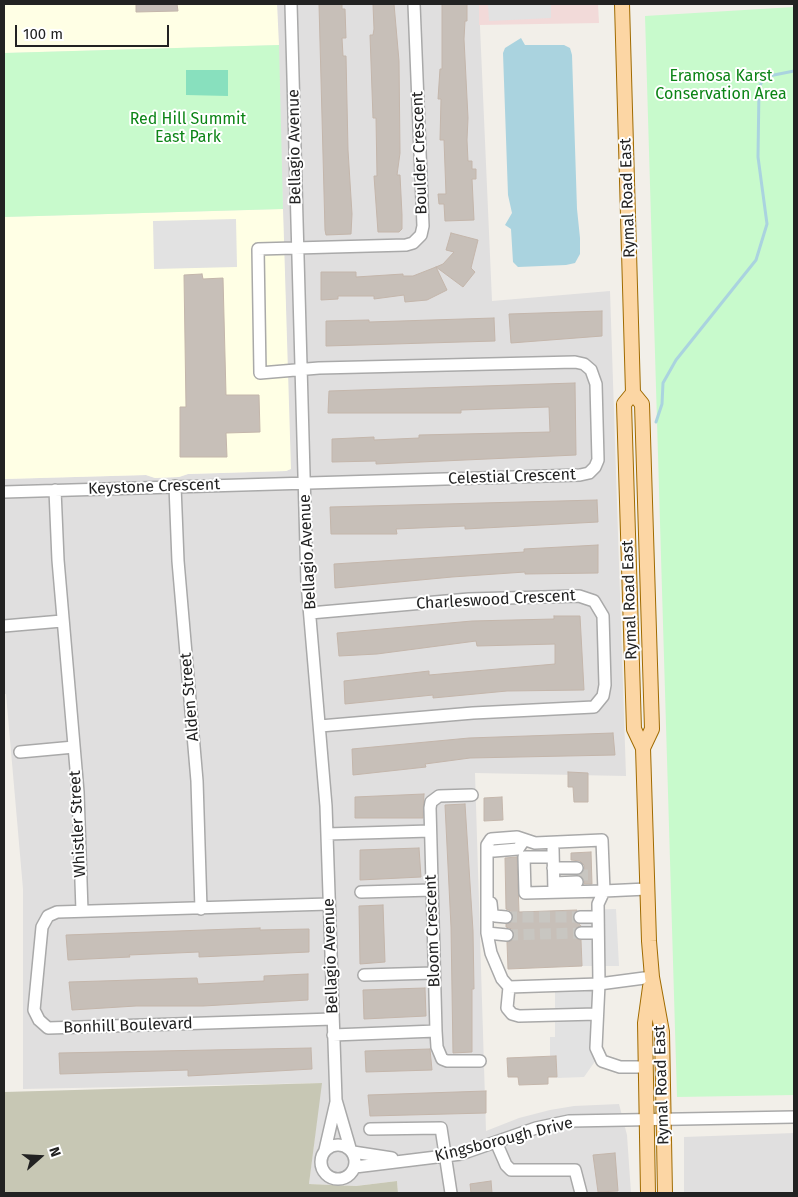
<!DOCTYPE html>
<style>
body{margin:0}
#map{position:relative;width:798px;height:1197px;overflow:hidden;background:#f2efe9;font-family:"Fira Sans",sans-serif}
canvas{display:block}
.frame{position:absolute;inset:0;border:5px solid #222;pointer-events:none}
.north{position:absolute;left:15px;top:1132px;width:50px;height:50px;-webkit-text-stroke:4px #fff;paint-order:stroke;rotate:71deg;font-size:14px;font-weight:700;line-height:20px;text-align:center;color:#222}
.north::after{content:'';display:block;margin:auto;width:18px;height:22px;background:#222;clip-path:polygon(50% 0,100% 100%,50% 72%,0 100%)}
.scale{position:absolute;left:15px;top:25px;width:154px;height:22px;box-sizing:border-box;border:2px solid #222;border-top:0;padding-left:6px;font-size:15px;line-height:18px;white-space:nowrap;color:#222;-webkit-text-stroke:4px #fff;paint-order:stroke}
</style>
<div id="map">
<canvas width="798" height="1197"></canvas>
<div class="frame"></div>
<div class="north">N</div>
<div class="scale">100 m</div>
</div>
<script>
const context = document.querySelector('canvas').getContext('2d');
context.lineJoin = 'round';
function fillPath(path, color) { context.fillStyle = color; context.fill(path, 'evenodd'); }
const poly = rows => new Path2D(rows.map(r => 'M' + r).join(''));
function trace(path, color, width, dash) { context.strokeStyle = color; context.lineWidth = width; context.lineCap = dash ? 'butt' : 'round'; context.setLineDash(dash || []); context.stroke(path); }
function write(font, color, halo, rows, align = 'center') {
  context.font = font + ' "Fira Sans",sans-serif'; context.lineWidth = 4; context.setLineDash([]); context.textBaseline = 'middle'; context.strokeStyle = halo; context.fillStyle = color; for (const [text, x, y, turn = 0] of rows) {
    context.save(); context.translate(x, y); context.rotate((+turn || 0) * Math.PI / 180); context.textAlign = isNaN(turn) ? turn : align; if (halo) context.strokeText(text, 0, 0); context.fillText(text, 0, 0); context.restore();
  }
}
fillPath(poly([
 [277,4,479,4,492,301,610,291,626,776,475,773,486,1131,519,1118,550,1110,574,1106,619,1104,627,1135,631,1193,398,1193,397,1181,356,1186,309,1184,321,1083,23,1089,23,889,6,694,4,694,4,479,146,475,155,478,179,477,188,474,286,471,290,469],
 [794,1133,794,1193,684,1193,684,1137]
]), '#e0dfdf');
fillPath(poly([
 [479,4,598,4,599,23,479,25]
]), '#f2dad9');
fillPath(poly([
 [4,4,277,4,279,45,4,53],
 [283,209,291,469,286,471,188,474,179,477,155,478,146,475,4,479,4,217]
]), '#ffffe5');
fillPath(poly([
 [322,1083,309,1184,356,1186,397,1181,398,1193,4,1193,4,1092]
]), '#c7c7b4');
fillPath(poly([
 [794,7,794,1095,677,1097,645,16],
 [279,45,283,209,4,217,4,53]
]), '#c8facc');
fillPath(poly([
 [186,70,228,70,228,96,186,95]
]), '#88e0be');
fillPath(poly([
 [488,4,551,4,551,18,489,21],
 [236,219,237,267,154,269,153,221],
 [616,909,619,966,582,966,580,910],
 [555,979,601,980,603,1050,584,1077,557,1078,556,1056,550,1056,550,1037,555,1037]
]), '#e2e2e2');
fillPath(poly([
 [521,38,525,45,564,45,570,48,572,55,577,209,580,238,580,254,575,263,566,265,518,267,513,262,511,229,505,225,512,213,508,195,503,53,505,48]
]), '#aad3df');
trace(poly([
 [656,422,662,404,663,383,676,360,756,260,767,224,758,157,759,88,764,77,794,71]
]), '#aad3df', 3);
const building = poly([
 [136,4,177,4,178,11,136,12,136,4],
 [319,4,342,4,342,9,345,9,346,38,342,38,343,56,346,56,348,150,352,214,351,234,326,235,325,230,319,4],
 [373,4,394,4,399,61,400,153,397,175,400,175,402,215,402,229,399,232,378,232,374,176,377,176,376,118,373,118,370,35,373,35,374,29,373,4],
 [442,4,467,4,467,21,465,21,464,39,468,118,467,140,468,161,472,161,472,169,476,169,476,179,472,179,474,220,445,221,444,204,439,204,438,194,446,194,444,140,440,140,441,99,438,99,440,69,442,69,442,4],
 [451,233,478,240,471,268,475,272,463,287,436,267,443,264,454,252,446,250,451,233],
 [436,267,447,290,427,300,405,302,404,295,374,299,374,296,338,296,338,299,321,300,321,272,356,272,356,277,403,274,403,276,413,276,436,267],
 [202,274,203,279,223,278,226,395,259,395,260,432,226,433,227,457,180,457,180,407,186,407,184,275,202,274],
 [602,311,602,336,511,343,509,314,602,311],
 [494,318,495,341,326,346,326,321,369,320,369,322,494,318],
 [575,383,576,455,376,464,376,461,332,462,332,439,374,437,374,440,419,438,419,435,550,432,549,407,461,410,461,413,328,413,329,391,575,383],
 [597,500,598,522,465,529,465,526,396,529,397,534,331,534,330,507,597,500],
 [598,545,598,573,525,574,525,572,452,577,335,588,334,564,524,552,524,549,598,545],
 [554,616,580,616,584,690,507,691,433,698,433,695,345,704,344,681,429,671,429,675,555,664,555,644,477,646,476,641,377,654,339,656,337,633,472,621,554,619,554,616],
 [613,733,615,755,470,758,425,764,426,767,353,775,352,749,469,738,613,733],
 [568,772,588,773,588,802,574,802,573,787,568,787,568,772],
 [424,794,423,818,355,818,355,797,424,794],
 [502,797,503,820,484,821,484,798,502,797],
 [465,804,473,931,474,989,472,989,472,1052,453,1053,451,927,445,805,465,804],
 [419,848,421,877,360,880,360,850,419,848],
 [591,852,592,884,584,884,584,878,579,875,584,871,584,865,580,861,571,860,571,853,591,852],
 [517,857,519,912,577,910,573,917,581,926,575,929,574,933,577,939,581,940,582,966,508,969,507,942,513,940,514,935,512,929,506,927,506,924,512,922,513,917,511,911,506,909,505,858,517,857],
 [383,905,385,962,360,964,359,906,383,905],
 [260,928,260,930,309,929,309,952,199,957,199,952,129,955,130,957,68,960,66,935,260,928],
 [308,974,308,1000,203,1006,136,1006,72,1010,69,982,197,978,198,984,264,981,264,976,308,974],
 [425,988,426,1016,364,1019,363,990,425,988],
 [311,1048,312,1069,188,1076,188,1070,60,1074,59,1053,311,1048],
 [430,1049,432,1070,366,1072,365,1051,430,1049],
 [556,1056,557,1077,548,1077,548,1084,519,1085,518,1077,508,1077,507,1058,556,1056],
 [486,1091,486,1113,370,1116,368,1095,486,1091],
 [615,1153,618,1191,598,1192,593,1155,615,1153],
 [491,1181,492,1193,471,1193,470,1184,491,1181]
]);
fillPath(building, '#c7bfb8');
trace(building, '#c4b6ab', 1);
trace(poly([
 [577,875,591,875],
 [506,917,580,917],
 [507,935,581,933]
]), '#c8c6c1', 11, [11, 5.5]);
const minor = poly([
 [291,4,307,583,326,806,336,1100,350,1148],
 [175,486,178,561,197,781,201,909],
 [55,490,58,560,78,792,82,911],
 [4,492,580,475,589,473,595,467,598,460,596,384,591,370,584,364,575,362,319,368,260,373,258,249,406,245,413,243,421,235,423,226,414,4],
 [310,613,469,599,579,596,594,601,603,616,605,685,603,696,594,707,473,713,320,726],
 [4,626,62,621],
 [20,752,74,747],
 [327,834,430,831],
 [553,849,554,892],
 [494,851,518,849,522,843],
 [553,857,524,857,525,893,604,891,602,840,535,843,517,837,491,839,487,845,487,933,491,953,502,979,509,987,507,1008,512,1014,519,1016,597,1014],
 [553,868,577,868],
 [554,883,577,882],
 [647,889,604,891,598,904,599,984,652,977],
 [361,892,432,890],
 [491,903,492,913,495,916,506,917],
 [329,904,57,912,48,916,42,927,34,1010,39,1020,48,1028,333,1019],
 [580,917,598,917],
 [487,933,507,935],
 [581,933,598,933],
 [364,975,434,973],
 [509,987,599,984,596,1048,602,1061,620,1067,646,1067],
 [436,1031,437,1047,442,1059,447,1061,480,1061],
 [333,1035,436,1031,430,808,431,802,439,796,472,795],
 [370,1129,441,1128,451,1193],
 [496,1142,506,1165,511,1170,575,1170,581,1193],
 '321 1162a17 17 0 1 1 34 0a17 17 0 1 1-34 0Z',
 [325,1150,336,1102],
 [353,1152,392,1158],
 [355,1167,461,1154,536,1128,569,1121,794,1117]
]);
const major = poly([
 [622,4,633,393,642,404,652,729,643,748],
 [633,393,624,404,634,729,643,748,649,941,652,977,662,1032,665,1193],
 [648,1193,645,1023,650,987]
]);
trace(minor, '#a9a9a9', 14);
trace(major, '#a06b00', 16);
trace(minor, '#fff', 11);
trace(major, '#fcd6a4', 14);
write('16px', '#0c8416', '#fff', [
 ["Eramosa Karst",721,77],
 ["Conservation Area",721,95],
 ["Red Hill Summit",188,120],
 ["East Park",188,138]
]);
write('16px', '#222', '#fff', [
 ["Bellagio Avenue",295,147,-91],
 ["Boulder Crescent",420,153,-92],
 ["Rymal Road East",628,198,-92],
 ["Celestial Crescent",512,477,-2],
 ["Keystone Crescent",154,487,-2],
 ["Bellagio Avenue",308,552,-93],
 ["Charleswood Crescent",496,600,-3],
 ["Rymal Road East",630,600,-92],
 ["Alden Street",190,697,-95],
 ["Whistler Street",78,824,-93],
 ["Bloom Crescent",433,931,-92],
 ["Bellagio Avenue",331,956,-92],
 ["Bonhill Boulevard",128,1026,-2],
 ["Rymal Road East",662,1085,-92],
 ["Kingsborough Drive",504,1140,-14]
]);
</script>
